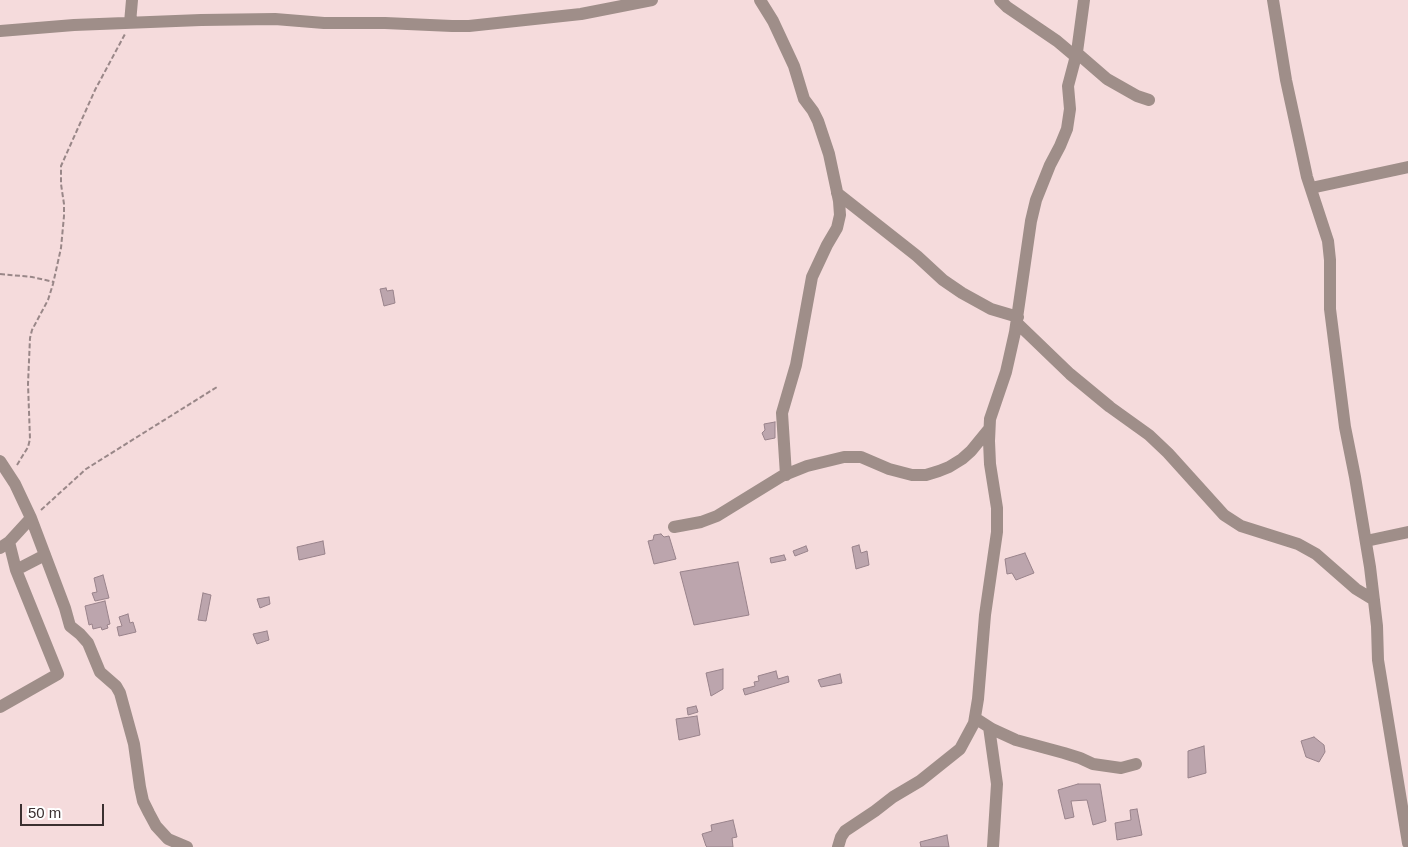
<!DOCTYPE html>
<style>
body{margin:0}
#map{position:relative;width:1408px;height:847px;overflow:hidden;background:#f5dbdc;font-family:Arial,sans-serif}
canvas{display:block}
.scale{position:absolute;left:20px;top:804px;width:84px;height:22px;box-sizing:border-box;border:2px solid #3a3030;border-top:0;padding-left:6px;font-size:15px;line-height:18px;white-space:nowrap;color:#3a3030;-webkit-text-stroke:4px #fff;paint-order:stroke}
</style>
<div id="map">
<canvas width="1408" height="847"></canvas>
<div class="scale">50 m</div>
</div>
<script>
const context = document.querySelector('canvas').getContext('2d');
context.lineJoin = 'round';
function fillPath(path, color) { context.fillStyle = color; context.fill(path, 'evenodd'); }
const poly = rows => new Path2D(rows.map(r => 'M' + r).join(''));
function trace(path, color, width, dash) { context.strokeStyle = color; context.lineWidth = width; context.lineCap = dash ? 'butt' : 'round'; context.setLineDash(dash || []); context.stroke(path); }
const building = poly([
 [386,288,387,291,393,290,395,303,384,306,380,289,386,288],
 [775,422,775,438,765,440,762,433,765,430,764,424,775,422],
 [661,534,664,537,669,536,676,559,654,564,648,541,653,540,654,535,661,534],
 [323,541,325,554,299,560,297,547,323,541],
 [859,545,861,553,867,551,869,565,856,569,852,547,859,545],
 [806,546,808,551,795,556,793,551,806,546],
 [1025,553,1034,573,1016,580,1012,573,1007,574,1005,559,1025,553],
 [784,555,786,560,771,563,770,558,784,555],
 [738,562,749,615,694,625,680,572,738,562],
 [103,575,109,598,95,601,92,593,97,592,94,578,103,575],
 [203,593,211,595,206,621,198,620,203,593],
 [269,597,270,604,260,608,257,599,269,597],
 [105,601,110,624,107,625,108,628,102,630,101,627,93,629,92,624,89,625,85,606,105,601],
 [128,614,130,623,133,622,136,632,119,636,117,627,122,626,119,617,128,614],
 [267,631,269,640,257,644,253,634,267,631],
 [723,669,723,689,711,696,706,673,723,669],
 [776,671,778,679,788,676,789,682,745,695,743,689,755,686,754,682,759,681,758,676,776,671],
 [840,674,842,683,821,687,818,680,840,674],
 [696,706,698,712,688,715,687,708,696,706],
 [697,716,700,735,679,740,676,719,697,716],
 [1314,737,1324,745,1325,752,1319,762,1306,757,1301,741,1314,737],
 [1204,746,1206,773,1188,778,1188,751,1204,746],
 [1078,784,1100,784,1106,821,1093,825,1087,800,1071,801,1074,817,1065,819,1058,790,1078,784],
 [1137,809,1142,835,1117,840,1115,823,1131,820,1130,810,1137,809],
 [733,820,737,837,732,838,733,847,707,847,706,846,702,834,712,831,711,825,733,820],
 [947,835,949,847,921,847,920,842,947,835]
]);
fillPath(building, '#bca5ad');
trace(building, '#99838b', 1);
trace(poly([
 [0,274,32,277,54,282],
 [17,465,28,447,30,439,28,384,30,338,32,330,48,300,53,284,61,248,64,216,64,204,61,184,61,166,95,90,125,34],
 [41,510,86,469,217,387]
]), '#998788', 2, [5, 2.5]);
trace(poly([
 [760,0,773,21,794,66,804,99,813,111,818,121,829,154,839,201,840,215,837,228,827,245,812,277,796,365,782,413,786,475],
 [1000,0,1007,7,1057,41,1076,57],
 [1273,0,1286,80,1301,149,1307,177,1328,241,1330,260,1330,309,1345,427,1355,477,1370,567,1377,626,1378,660,1408,843],
 [130,23,132,0],
 [0,31,74,25,201,20,275,19,324,23,385,23,452,26,469,26,581,14,652,0],
 [1077,53,1107,79,1137,96,1149,100],
 [1311,188,1408,167],
 [837,193,917,256,943,280,962,293,991,309,1018,317],
 [1017,323,1070,374,1110,407,1149,435,1168,453,1224,515,1241,526,1298,544,1316,554,1356,589,1374,600],
 [0,461,15,484,31,518,65,608,70,626,80,634,88,643,100,672,116,686,120,693,134,744,140,787,143,801,149,813,156,826,168,839,187,847],
 [674,527,701,522,717,516,782,476,807,466,844,457,861,457,889,469,912,475,926,475,939,471,949,467,962,459,971,451,989,429],
 [1366,541,1408,532],
 [9,542,31,518],
 [0,548,9,542,16,570,45,555],
 [0,707,58,674,16,570],
 [975,718,992,729,1016,740,1064,753,1080,758,1093,764,1121,768,1136,764],
 [989,727,997,784,993,847],
 [838,847,841,837,845,831,875,811,893,797,920,781,960,749,974,723,978,699,985,615,997,532,997,508,990,464,989,441,990,419,1006,372,1015,332,1031,221,1036,200,1050,165,1060,146,1067,129,1070,109,1068,86,1077,52,1084,0]
]), '#9f8e89', 12);
</script>
